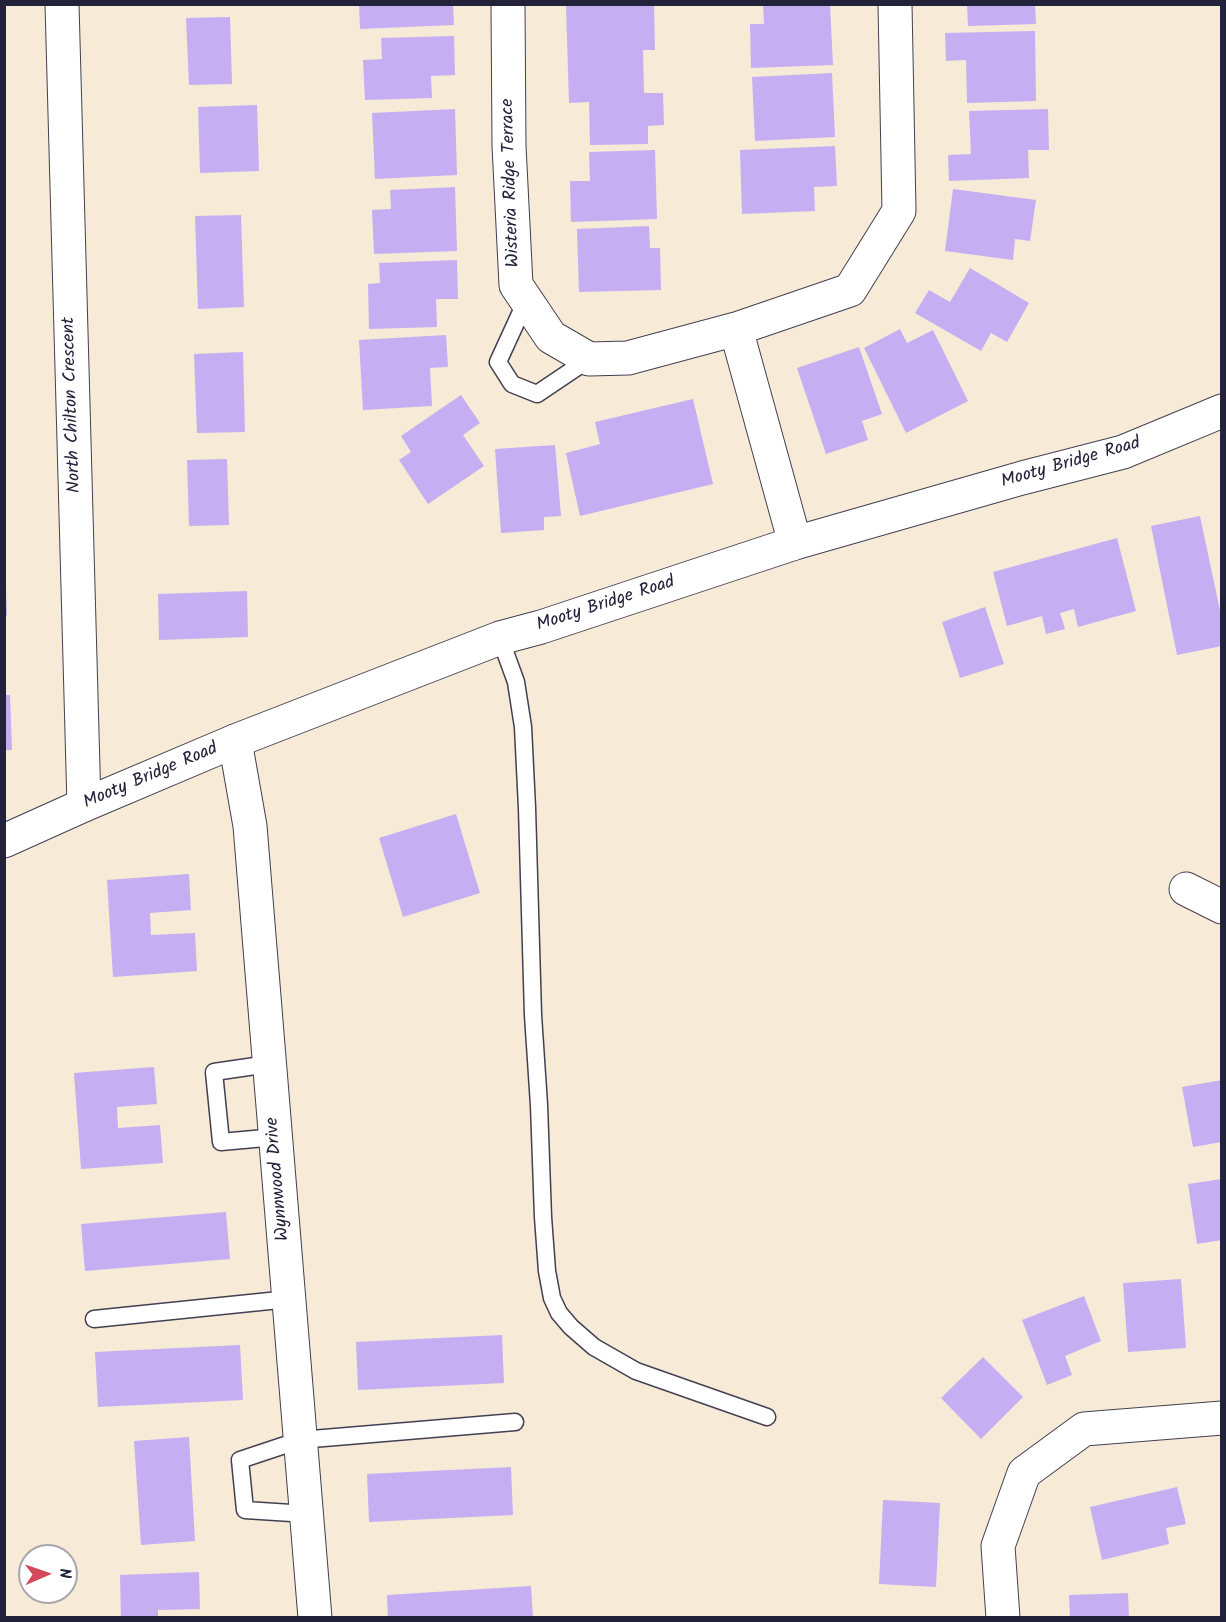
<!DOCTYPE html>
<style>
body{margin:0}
#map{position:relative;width:1226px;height:1622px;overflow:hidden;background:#f7ead7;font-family:Kalam,sans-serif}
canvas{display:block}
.frame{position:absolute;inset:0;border:6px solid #22223b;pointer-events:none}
.north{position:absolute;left:18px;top:1544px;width:60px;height:60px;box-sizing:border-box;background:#fff;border:2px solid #a7a7b1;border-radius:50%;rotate:88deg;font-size:16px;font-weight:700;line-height:24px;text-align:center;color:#22223b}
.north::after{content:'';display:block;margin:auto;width:21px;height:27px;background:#d1495b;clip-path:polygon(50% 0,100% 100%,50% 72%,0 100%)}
</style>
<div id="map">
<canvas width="1226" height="1622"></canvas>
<div class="frame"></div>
<div class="north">N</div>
</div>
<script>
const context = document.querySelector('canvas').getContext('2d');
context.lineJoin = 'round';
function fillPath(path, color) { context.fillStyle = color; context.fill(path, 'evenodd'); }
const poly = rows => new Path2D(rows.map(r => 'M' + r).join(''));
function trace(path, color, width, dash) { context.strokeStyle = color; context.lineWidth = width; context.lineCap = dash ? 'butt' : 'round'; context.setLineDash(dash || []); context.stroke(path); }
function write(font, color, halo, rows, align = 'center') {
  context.font = font + ' Kalam,sans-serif'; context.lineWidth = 5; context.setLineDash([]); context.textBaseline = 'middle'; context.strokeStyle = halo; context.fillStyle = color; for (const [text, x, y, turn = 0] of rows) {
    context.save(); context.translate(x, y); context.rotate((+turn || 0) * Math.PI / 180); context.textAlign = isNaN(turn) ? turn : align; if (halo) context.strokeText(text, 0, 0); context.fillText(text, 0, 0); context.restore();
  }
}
fillPath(poly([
 [359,4,453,4,454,25,360,29],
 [607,4,654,4,655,50,643,50,644,93,663,93,664,125,648,126,648,144,590,145,589,102,569,103,566,6],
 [763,4,830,4,833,65,751,68,750,24,764,24],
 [967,4,1035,4,1036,24,968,26],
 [230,17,232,84,189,85,186,18],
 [1035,31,1036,101,967,103,966,60,946,61,945,33],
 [454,36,455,75,431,76,432,98,365,100,363,60,382,59,381,38],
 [832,73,835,137,755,141,752,77],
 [257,105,259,171,200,173,198,107],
 [455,109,457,175,375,179,372,113],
 [1048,109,1049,150,1028,150,1029,178,949,181,948,155,971,154,969,111],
 [835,146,837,186,814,187,815,211,742,214,740,150],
 [655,150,657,219,571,222,570,181,590,181,589,152],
 [455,187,457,251,374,254,372,210,391,209,390,190],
 [953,189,1036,200,1030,241,1015,239,1013,260,945,251],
 [241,215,244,307,198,309,195,216],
 [649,226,650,248,660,248,661,290,579,292,577,229],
 [457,260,458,299,436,299,437,327,369,329,368,284,380,283,379,263],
 [970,268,1029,303,1007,342,991,333,981,351,915,313,929,290,950,302],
 [900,329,907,343,933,330,968,401,906,433,864,348],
 [446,335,448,367,430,368,432,406,363,410,359,340],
 [859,347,882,414,862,421,868,440,826,454,797,368],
 [243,352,245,432,197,433,194,354],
 [461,395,480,423,463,435,484,466,428,504,399,460,411,452,401,436],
 [693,399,713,484,580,516,566,453,600,444,595,422],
 [555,445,561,516,544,517,544,530,501,533,495,449],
 [227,459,229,525,189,526,187,460],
 [1200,516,1222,620,1222,646,1177,655,1151,526],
 [1117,538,1136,611,1078,627,1074,609,1060,613,1065,629,1046,634,1042,616,1007,626,993,572],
 [4,590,6,590,7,616,4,616],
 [247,591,248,637,159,640,158,594],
 [985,607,1004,664,960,678,942,622],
 [4,695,10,695,12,750,4,750],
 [456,814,480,893,403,917,379,838],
 [189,874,191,910,150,913,151,935,195,933,197,971,113,977,107,880],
 [154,1067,157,1104,117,1107,118,1128,160,1125,163,1163,81,1169,74,1073],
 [1222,1080,1222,1142,1193,1147,1182,1087],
 [1222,1179,1222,1240,1197,1244,1188,1184],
 [226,1212,230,1259,85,1271,81,1224],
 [1181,1279,1186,1348,1128,1352,1123,1283],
 [1084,1296,1101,1341,1065,1356,1072,1375,1047,1385,1022,1320],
 [502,1335,504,1383,358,1390,356,1342],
 [240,1345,243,1400,98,1407,95,1352],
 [983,1357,1023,1397,981,1439,941,1398],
 [189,1437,195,1541,141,1545,134,1441],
 [511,1467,513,1515,369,1522,367,1474],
 [1177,1487,1186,1524,1166,1528,1169,1544,1102,1560,1090,1507],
 [883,1500,940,1503,936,1587,879,1584],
 [199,1572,200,1609,158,1610,158,1618,121,1618,120,1575],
 [531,1586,533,1618,388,1618,387,1595],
 [1128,1593,1129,1618,1070,1618,1069,1595]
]), '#c5aff2');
const lane = poly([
 [526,301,498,362,512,384,537,394,589,359],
 [500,638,516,682,523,727,527,808,533,1015,539,1105,543,1217,547,1271,552,1298,559,1313,571,1327,594,1347,636,1371,767,1417],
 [269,1064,214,1072,221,1142,276,1137],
 [94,1319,289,1299],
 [307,1514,245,1510,240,1460,300,1440,515,1422]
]);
const street = poly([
 [62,4,84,805],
 [508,4,509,146,516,285,551,337,589,359,628,358,736,329,850,290,899,211,895,4],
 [736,329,795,543],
 [235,741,250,826,315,1618],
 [1186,889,1222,907],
 [1003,1618,998,1546,1024,1473,1084,1429,1222,1418]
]);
const secondary = poly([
 [4,841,84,805,235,741,500,638,541,627,795,543,1022,478,1123,452,1222,411]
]);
trace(lane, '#424052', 19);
trace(street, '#424052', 35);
trace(secondary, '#424052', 35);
trace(lane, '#fff', 16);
trace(street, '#fff', 33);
trace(secondary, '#fff', 33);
write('18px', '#22223b', '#fff', [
 ["Wisteria Ridge Terrace",512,183,-92],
 ["North Chilton Crescent",73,405,-92],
 ["Mooty Bridge Road",1071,464,-16],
 ["Mooty Bridge Road",606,605,-18],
 ["Mooty Bridge Road",151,777,-23],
 ["Wynnwood Drive",279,1179,-95]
]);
</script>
